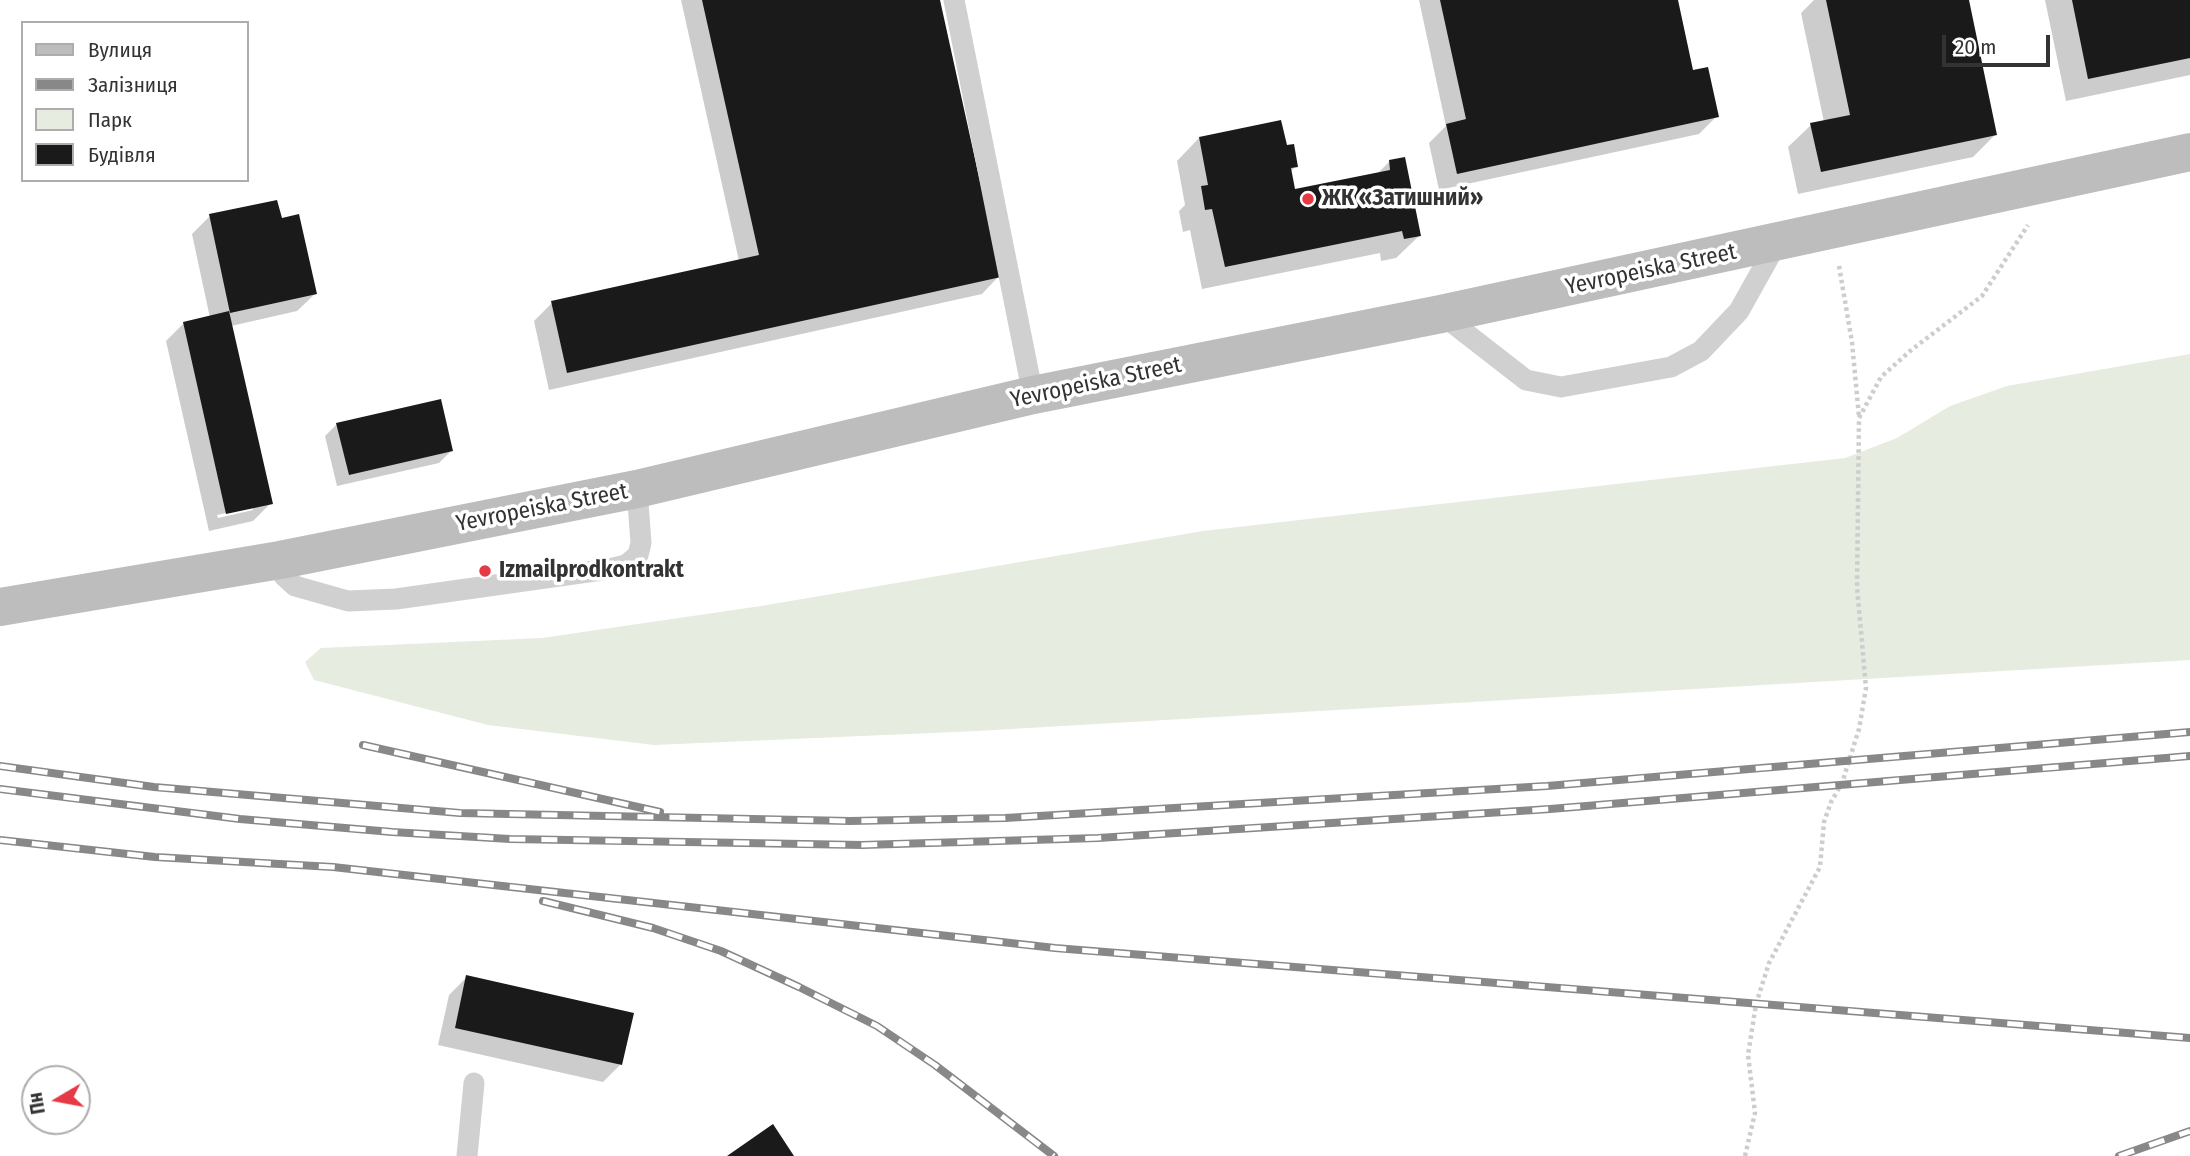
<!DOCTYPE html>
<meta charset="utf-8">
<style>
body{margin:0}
#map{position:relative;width:2190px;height:1156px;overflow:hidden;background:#fff;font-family:"Fira Sans Condensed",sans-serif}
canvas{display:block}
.legend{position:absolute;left:21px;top:21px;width:228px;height:161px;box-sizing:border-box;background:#fff;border:2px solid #adadad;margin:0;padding:9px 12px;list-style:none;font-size:21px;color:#333}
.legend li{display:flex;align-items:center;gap:14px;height:35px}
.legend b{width:35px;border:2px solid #adadad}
.north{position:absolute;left:21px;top:1065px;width:70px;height:70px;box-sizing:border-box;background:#fff;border:2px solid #adadad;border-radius:50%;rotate:260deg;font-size:19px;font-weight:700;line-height:28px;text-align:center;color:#333}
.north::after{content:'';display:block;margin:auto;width:24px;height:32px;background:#e63946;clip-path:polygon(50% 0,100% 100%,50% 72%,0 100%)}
.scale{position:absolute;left:1942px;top:35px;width:108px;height:32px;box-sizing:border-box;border:4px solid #333;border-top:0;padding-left:9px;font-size:21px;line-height:24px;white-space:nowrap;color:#333;-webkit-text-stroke:5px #fff;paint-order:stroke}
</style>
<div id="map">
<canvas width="2190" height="1156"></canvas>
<ul class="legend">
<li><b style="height:9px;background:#bdbdbd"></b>Вулиця</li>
<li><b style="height:9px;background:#888"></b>Залізниця</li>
<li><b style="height:19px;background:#e6ecdf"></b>Парк</li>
<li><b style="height:19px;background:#1a1a1a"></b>Будівля</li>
</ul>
<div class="north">Пн</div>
<div class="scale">20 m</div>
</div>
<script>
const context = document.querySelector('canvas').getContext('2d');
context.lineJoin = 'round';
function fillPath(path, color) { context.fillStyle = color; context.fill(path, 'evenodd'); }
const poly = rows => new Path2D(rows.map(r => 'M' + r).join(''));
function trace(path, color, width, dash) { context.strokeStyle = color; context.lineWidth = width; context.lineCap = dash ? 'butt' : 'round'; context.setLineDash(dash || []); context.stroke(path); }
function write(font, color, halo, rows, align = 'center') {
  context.font = font + ' "Fira Sans Condensed",sans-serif'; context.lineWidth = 7; context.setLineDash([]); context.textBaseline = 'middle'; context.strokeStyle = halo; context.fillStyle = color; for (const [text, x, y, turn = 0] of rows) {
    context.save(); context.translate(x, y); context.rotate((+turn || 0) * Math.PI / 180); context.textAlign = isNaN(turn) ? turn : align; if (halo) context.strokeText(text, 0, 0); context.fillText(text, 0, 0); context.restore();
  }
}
fillPath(poly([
 [2190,354,2190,660,977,731,654,745,488,725,314,680,305,662,321,648,542,638,761,606,1203,531,1845,458,1897,438,1950,406,2007,386]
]), '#e6ecdf');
fillPath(poly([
 [681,0,938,0,999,276,982,294,549,390,534,321,552,303,739,261],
 [1419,0,1676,0,1691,72,1717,116,1699,134,1439,190,1429,143,1446,126],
 [1814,0,1967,0,1996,134,1973,157,1798,194,1788,147,1811,125,1824,122,1801,13],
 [2045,0,2190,0,2190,75,2066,101],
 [1199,138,1285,147,1296,166,1290,172,1294,191,1377,174,1389,162,1419,236,1396,258,1381,261,1380,253,1202,289,1190,230,1183,232,1179,211,1185,205,1177,161],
 [210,216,280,220,315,294,297,311,231,326,271,503,253,521,209,531,166,341,184,323,210,318,192,234],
 [253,507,253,510,218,518,217,515],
 [337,424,451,451,439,463,337,486,325,436],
 [467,977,620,1065,603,1082,438,1045,449,995]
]), '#0003');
fillPath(poly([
 [702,0,940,0,1001,277,567,373,551,301,759,255],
 [1440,0,1678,0,1693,70,1708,67,1719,117,1457,174,1446,124,1466,119],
 [1826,0,1969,0,1997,135,1821,172,1810,123,1850,115],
 [2072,0,2190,0,2190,58,2088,79],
 [1281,120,1287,145,1294,144,1298,167,1291,168,1295,189,1390,170,1389,160,1405,157,1421,236,1404,239,1402,231,1225,267,1212,209,1205,210,1201,186,1208,185,1199,137],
 [277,200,282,218,299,214,317,294,230,313,209,214],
 [229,311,273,504,226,514,183,322],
 [441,399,453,451,349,475,336,423],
 [466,975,634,1013,622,1065,455,1028],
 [773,1124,794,1156,727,1156]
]), '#1a1a1a');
trace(poly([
 [1839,266,1852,342,1859,417],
 [1745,1156,1755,1113,1748,1055,1756,1004,1769,963,1820,867,1824,822,1831,802,1842,783,1859,729,1866,688,1857,587,1859,418,1881,377,1910,351,1982,296,2028,225]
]), '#cdcdcd', 4.5, [3.5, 3.5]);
trace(poly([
 [954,0,1033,395],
 [1441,314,1526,380,1561,387,1671,367,1701,351,1739,311,1777,243],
 [280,560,284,576,295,586,348,601,396,599,609,569,626,565,638,555,641,543,637,489],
 [467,1156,474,1083]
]), '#d0d0d0', 21);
trace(poly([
 [0,607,280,560,637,489,1033,395,1441,314,2190,152]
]), '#bdbdbd', 38);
const rail = poly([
 [363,745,660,812],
 [0,766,154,787,460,813,850,821,1005,818,1547,786,2190,732],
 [0,789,240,819,392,832,510,839,862,845,1098,838,1550,809,2190,756],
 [0,840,155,857,333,867,1055,948,2190,1038],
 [543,901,653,928,721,951,799,987,877,1026,935,1065,1054,1156],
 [2119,1156,2190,1131]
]);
trace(rail, '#888', 8);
trace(rail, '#fff', 5, [16]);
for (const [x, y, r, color] of [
 [1308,199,7,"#e63946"],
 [485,571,7,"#e63946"]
]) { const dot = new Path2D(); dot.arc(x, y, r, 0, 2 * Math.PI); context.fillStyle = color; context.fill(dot); trace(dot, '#fff', 2.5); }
write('bold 23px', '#333', '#fff', [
 ["ЖК «Затишний»",1322,199],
 ["Izmailprodkontrakt",499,571]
], 'left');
write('23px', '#333', '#fff', [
 ["Yevropeiska Street",1651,270,-12],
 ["Yevropeiska Street",1096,383,-12],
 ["Yevropeiska Street",542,508,-11]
]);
</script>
